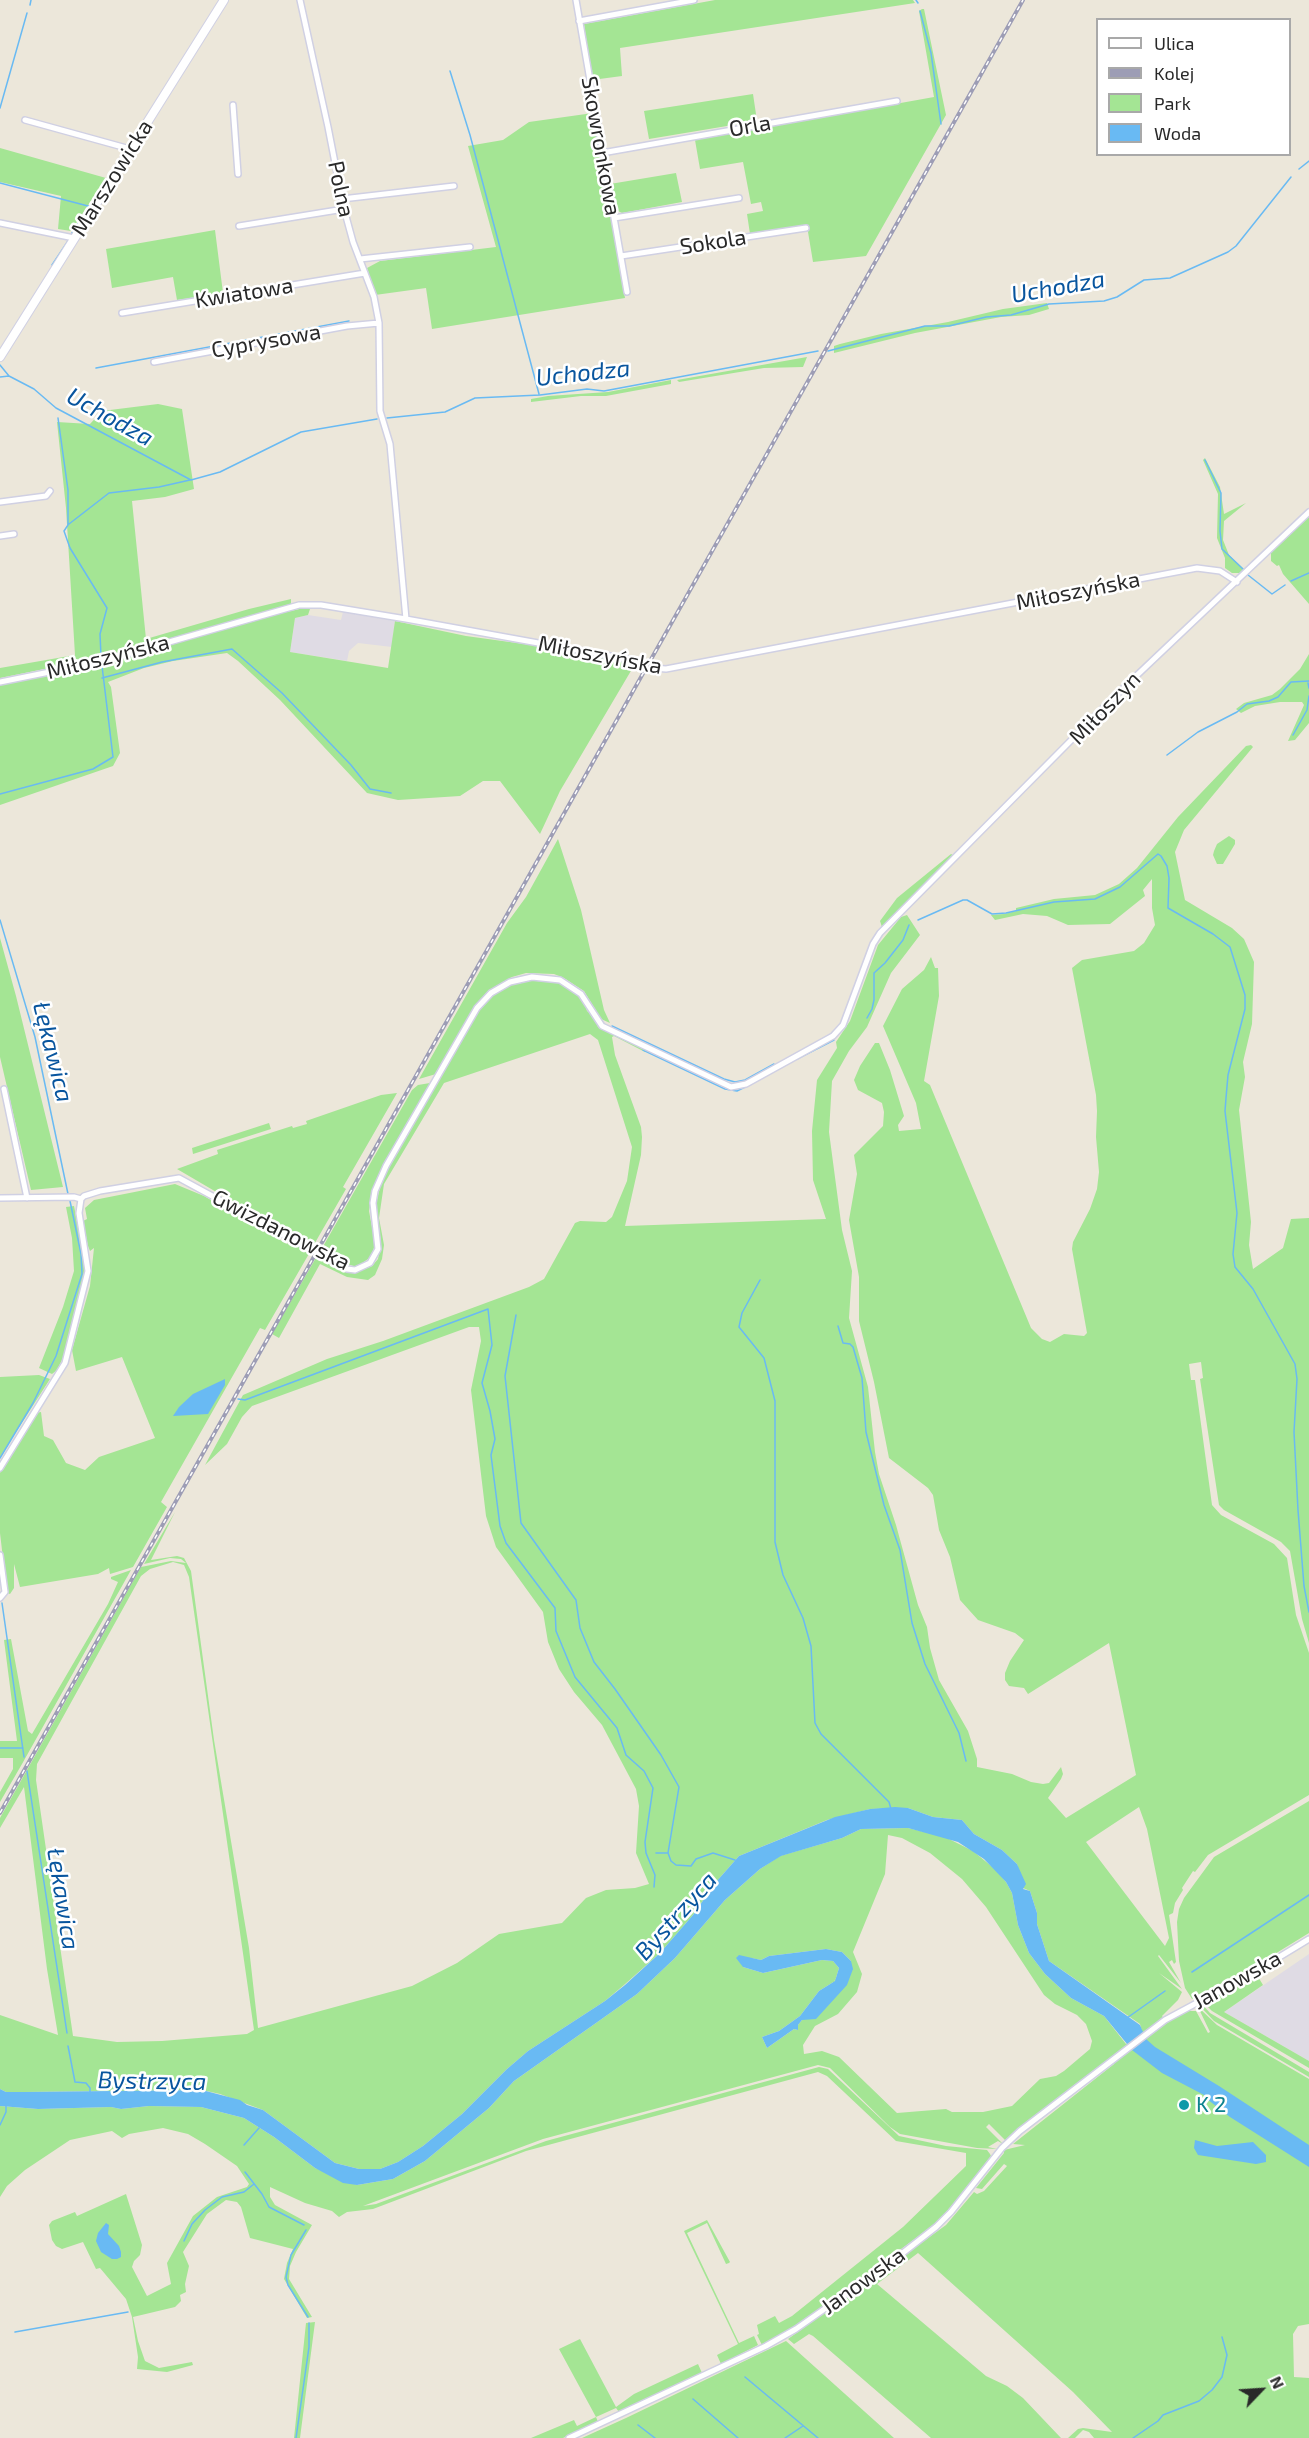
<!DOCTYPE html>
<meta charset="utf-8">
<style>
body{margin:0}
#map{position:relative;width:1309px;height:2438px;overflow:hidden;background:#ece7da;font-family:"Exo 2",sans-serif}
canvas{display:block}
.legend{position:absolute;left:1096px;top:18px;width:195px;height:138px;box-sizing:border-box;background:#fff;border:2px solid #a9a9a9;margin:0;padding:8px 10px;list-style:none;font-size:18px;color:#292929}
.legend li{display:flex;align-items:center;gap:12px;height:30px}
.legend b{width:30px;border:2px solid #a9a9a9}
.north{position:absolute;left:1231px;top:2360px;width:60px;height:60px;-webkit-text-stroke:4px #fff;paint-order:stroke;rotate:65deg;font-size:16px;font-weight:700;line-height:24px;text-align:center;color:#292929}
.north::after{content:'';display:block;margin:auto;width:21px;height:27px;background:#292929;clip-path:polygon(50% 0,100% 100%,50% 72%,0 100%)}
</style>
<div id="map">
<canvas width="1309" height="2438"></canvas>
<ul class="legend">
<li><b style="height:8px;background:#fff"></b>Ulica</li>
<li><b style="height:8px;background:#9d9db5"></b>Kolej</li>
<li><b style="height:16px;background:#a4e594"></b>Park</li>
<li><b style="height:16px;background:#69baf3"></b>Woda</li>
</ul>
<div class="north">N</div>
</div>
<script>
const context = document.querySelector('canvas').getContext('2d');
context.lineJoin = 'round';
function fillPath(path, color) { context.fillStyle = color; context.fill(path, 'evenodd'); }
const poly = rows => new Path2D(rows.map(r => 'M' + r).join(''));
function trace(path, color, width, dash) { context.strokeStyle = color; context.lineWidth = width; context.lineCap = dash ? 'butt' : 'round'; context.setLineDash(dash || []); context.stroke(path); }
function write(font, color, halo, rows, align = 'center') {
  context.font = font + ' "Exo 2",sans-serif'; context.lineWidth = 5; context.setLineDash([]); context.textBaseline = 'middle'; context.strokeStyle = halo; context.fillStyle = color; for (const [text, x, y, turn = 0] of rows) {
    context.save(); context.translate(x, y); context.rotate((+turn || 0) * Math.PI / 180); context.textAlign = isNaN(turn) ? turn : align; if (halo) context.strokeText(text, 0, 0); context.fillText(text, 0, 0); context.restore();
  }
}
fillPath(poly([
 [343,612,395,621,392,647,358,643,349,651,347,661,290,652,295,618,308,615,341,620],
 [1309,1954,1309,2061,1224,2012]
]), '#dfdbe4');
fillPath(poly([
 [715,0,913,0,915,3,620,48,622,76,592,80,584,24],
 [922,9,924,9,946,115,866,256,813,262,807,226,750,234,747,214,763,211,761,202,751,204,743,162,700,169,695,140,934,97,919,11],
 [753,94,757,121,649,139,644,111],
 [593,113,625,298,432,329,426,288,375,295,367,268,380,261,496,247,468,146,503,140,529,122],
 [0,148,106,178,71,231,58,229,61,196,0,182],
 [676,173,682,202,622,213,614,209,610,184],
 [215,230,223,293,177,300,173,277,112,288,106,249],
 [1047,303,1049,309,1029,315,1001,317,915,333,834,353,834,346,840,344,881,334,948,322,1003,309],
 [807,357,803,367,764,368,679,382,677,380],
 [671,380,671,384,606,396,581,396,531,402,531,399,548,396,608,392],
 [158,404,182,409,194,489,165,497,132,501,146,639,249,609,291,599,291,604,118,654,0,678,0,668,75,655,66,508,57,422,90,424,102,411],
 [1205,458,1220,487,1224,514,1246,503,1224,521,1223,540,1229,555,1245,570,1241,573,1232,573,1225,568,1225,558,1217,538,1218,494,1203,460],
 [1309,516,1309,604,1283,574,1279,565,1277,566,1271,561,1271,552],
 [308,607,310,609,308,615,295,618,290,652,388,668,395,621,466,636,546,647,635,664,560,791,540,834,500,781,483,781,460,796,398,800,367,793,280,700,238,661,227,653,173,661,144,668,108,682,111,687,120,753,113,766,0,805,0,685,140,654,269,616],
 [1309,654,1309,723,1295,740,1288,741,1304,705,1302,702,1280,702,1255,706,1241,713,1236,709,1244,703,1272,695,1280,689,1300,669],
 [1251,745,1253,747,1184,830,1175,852,1185,900,1232,928,1244,939,1254,962,1252,1024,1243,1062,1245,1077,1239,1110,1251,1222,1249,1245,1253,1269,1283,1248,1291,1219,1309,1218,1309,1643,1302,1619,1290,1551,1281,1542,1224,1510,1219,1505,1200,1379,1203,1378,1201,1362,1189,1364,1191,1380,1195,1380,1212,1505,1221,1515,1274,1544,1287,1558,1296,1615,1309,1653,1309,1795,1208,1855,1195,1872,1193,1871,1182,1888,1183,1890,1175,1903,1173,1913,1169,1915,1176,1962,1174,1964,1172,1960,1169,1962,1181,1983,1159,1955,1158,1956,1182,1989,1159,1973,1182,1992,1178,2000,1162,2016,1167,2023,1185,2011,1196,2011,1208,2033,1210,2032,1198,2007,1217,2025,1309,2079,1309,2324,1298,2326,1293,2334,1294,2377,1309,2378,1309,2438,1094,2438,1089,2432,1083,2430,1075,2438,1068,2438,1078,2429,1083,2428,1112,2432,1073,2392,918,2253,877,2284,986,2376,1007,2386,1023,2398,1061,2438,931,2438,813,2336,809,2334,794,2344,788,2339,946,2225,974,2192,977,2194,984,2191,1007,2166,1004,2164,982,2189,976,2188,1004,2153,1004,2150,1025,2145,1013,2144,1114,2064,1110,2059,1006,2141,989,2124,986,2127,1003,2144,998,2141,988,2147,997,2149,977,2148,900,2134,890,2127,830,2068,818,2065,543,2139,363,2206,376,2204,546,2141,819,2067,828,2069,899,2136,946,2146,987,2150,990,2154,991,2156,960,2197,934,2225,794,2327,762,2345,757,2335,759,2334,757,2325,775,2316,779,2323,792,2316,903,2227,966,2166,966,2153,896,2141,827,2076,818,2072,526,2151,373,2209,347,2212,339,2217,332,2211,305,2203,270,2187,270,2197,275,2205,312,2225,296,2252,290,2266,289,2279,312,2317,307,2318,284,2279,287,2263,293,2249,250,2238,241,2207,237,2202,226,2200,207,2214,183,2252,189,2266,185,2284,186,2292,180,2295,181,2301,175,2307,133,2317,138,2341,145,2361,159,2368,192,2362,193,2365,167,2372,137,2369,138,2357,132,2317,126,2299,100,2268,96,2269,83,2242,62,2249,56,2246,52,2240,49,2225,52,2221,75,2212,77,2216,126,2194,142,2245,140,2255,134,2261,132,2267,147,2296,171,2284,167,2263,193,2216,217,2197,247,2187,249,2184,237,2166,205,2144,188,2134,163,2128,129,2134,122,2138,112,2131,70,2140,25,2170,7,2186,0,2197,0,2106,38,2109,111,2107,121,2109,149,2106,201,2107,244,2118,274,2137,315,2168,357,2185,393,2179,425,2161,489,2108,514,2081,637,1994,675,1958,725,1900,760,1869,780,1856,842,1838,861,1829,908,1828,945,1837,973,1851,996,1870,1006,1882,1012,1893,1018,1925,1029,1953,1045,1974,1071,1998,1104,2016,1126,2044,1142,2032,1140,2024,1049,1961,1037,1924,1037,1913,1030,1891,1023,1888,1017,1864,1002,1850,974,1834,962,1820,933,1817,908,1808,870,1809,827,1820,739,1856,716,1882,693,1915,660,1953,624,1985,605,2001,528,2051,507,2069,462,2114,423,2146,398,2162,380,2169,359,2169,335,2163,263,2110,220,2094,202,2090,24,2092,6,2092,0,2089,0,2015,58,2035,47,1969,24,1787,0,1828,0,1818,141,1567,171,1561,186,1563,181,1559,170,1558,144,1564,175,1512,151,1560,177,1556,184,1558,191,1571,214,1740,249,1948,258,2028,412,1986,457,1963,499,1934,562,1923,586,1898,606,1890,635,1888,649,1884,636,1853,639,1806,636,1789,602,1725,574,1692,559,1669,548,1642,543,1612,496,1547,486,1516,471,1390,481,1341,479,1327,469,1327,252,1406,242,1417,227,1444,205,1465,243,1395,327,1359,383,1341,529,1287,544,1279,575,1223,580,1221,606,1222,612,1217,627,1181,632,1147,598,1040,590,1034,444,1083,384,1184,379,1218,384,1245,382,1259,375,1275,368,1280,347,1277,320,1264,279,1338,272,1334,317,1256,343,1271,355,1273,372,1266,378,1259,381,1243,376,1203,382,1180,479,1010,493,995,502,988,522,981,546,980,560,983,578,993,585,1004,587,1011,594,1016,598,1027,647,1048,645,1052,614,1036,612,1037,615,1055,641,1127,642,1137,641,1155,625,1226,826,1219,813,1180,812,1131,817,1080,837,1048,836,1042,850,1021,878,945,901,917,907,915,920,935,891,973,867,1027,849,1051,832,1081,829,1132,842,1230,852,1271,849,1318,868,1387,875,1452,879,1474,896,1525,918,1605,927,1627,930,1648,939,1680,968,1731,977,1759,977,1767,1012,1774,1031,1782,1043,1784,1049,1783,1061,1767,1063,1774,1061,1779,1048,1798,1066,1818,1136,1775,1109,1643,1028,1694,1024,1688,1009,1686,1005,1680,1005,1673,1010,1661,1024,1640,1015,1633,978,1620,960,1600,950,1557,939,1530,933,1495,928,1488,889,1458,874,1382,859,1321,859,1277,849,1220,857,1174,854,1155,883,1126,884,1112,882,1103,858,1090,854,1080,860,1066,875,1043,879,1043,890,1070,904,1116,898,1125,899,1131,921,1129,916,1103,883,1026,902,989,924,970,931,957,935,968,938,968,939,996,924,1081,930,1085,1031,1328,1042,1339,1050,1342,1064,1334,1084,1336,1087,1333,1072,1249,1073,1242,1090,1209,1097,1189,1099,1172,1096,1137,1097,1111,1096,1095,1072,968,1082,960,1134,951,1144,943,1155,925,1152,908,1152,879,1143,890,1145,896,1110,924,1068,925,1047,916,1023,914,995,920,991,915,1004,914,1016,911,1016,908,1054,899,1095,895,1119,884,1137,868,1178,817,1246,746],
 [173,1562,184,1565,189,1577,254,2030,247,2034,162,2041,117,2042,73,2036,36,1780,37,1764,141,1576,150,1569],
 [1139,1807,1147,1829,1169,1938,1165,1946,1086,1842],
 [888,1835,902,1838,930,1853,962,1879,986,1907,1044,1995,1055,2004,1077,2015,1086,2024,1092,2041,1090,2049,1064,2071,1056,2076,1040,2079,1012,2106,983,2112,952,2112,946,2109,897,2113,839,2057,822,2051,804,2054,803,2045,815,2026,838,2014,857,1992,862,1974,853,1952,885,1874],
 [826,1949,842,1952,851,1961,802,2020,798,2025,798,2030,794,2029,767,2048,762,2037,779,2031,800,2016,819,1991,835,1981,839,1968,833,1961,822,1960,763,1973,743,1967,751,1958,761,1960,769,1956],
 [1229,836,1235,840,1235,844,1223,864,1217,864,1213,855,1214,851,1217,844],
 [558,839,581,910,604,1010,610,1023,601,1019,584,991,564,978,554,974,526,973,512,977,489,990,479,1002,436,1074,419,1079,507,923,526,897],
 [951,854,953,855,882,927,880,921,897,898],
 [0,938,16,996,63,1187,31,1190,0,1057],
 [430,1083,385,1161,373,1189,369,1211,375,1243,372,1256,357,1267,340,1262,321,1250,412,1090,418,1085],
 [397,1093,343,1187,346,1189,312,1248,177,1169,218,1154,217,1150,292,1126,293,1128,307,1124,306,1121,381,1095],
 [269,1123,271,1129,193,1154,192,1148],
 [175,1184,204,1196,287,1244,290,1240,310,1252,265,1330,260,1328,161,1502,167,1507,133,1567,110,1574,109,1568,98,1574,20,1587,14,1564,14,1588,10,1594,7,1593,0,1533,0,1473,36,1413,41,1412,44,1436,53,1440,66,1463,85,1470,99,1457,155,1438,122,1357,76,1371,72,1350,90,1286,94,1248,90,1251,88,1246,83,1221,87,1219,85,1208,94,1200],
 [74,1206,86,1268,63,1358,57,1370,52,1374,39,1368,63,1307,74,1271,72,1238,66,1207],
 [39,1375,50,1379,0,1457,0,1377],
 [131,1570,22,1764,0,1802,0,1792,13,1769,13,1758,0,1758,0,1741,17,1741,4,1640,11,1639,28,1731,32,1734,108,1604,118,1582,111,1579,111,1577],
 [1309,1801,1309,1933,1265,1960,1192,1999,1185,1988,1179,1961,1177,1922,1179,1909,1184,1898,1214,1857],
 [1255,1975,1257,1975,1263,1985,1224,2012,1309,2061,1309,2068,1212,2011,1205,2004,1204,2001],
 [1201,2003,1210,2013,1309,2072,1309,2077,1214,2021,1199,2005],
 [707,2220,730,2262,729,2263,726,2264,707,2223,687,2233,739,2343,754,2336,758,2345,721,2364,717,2355,738,2344,684,2231],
 [315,2322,300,2438,294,2438,306,2323],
 [580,2339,616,2407,634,2394,698,2364,702,2373,619,2412,616,2408,596,2417,598,2422,563,2438,531,2438,574,2420,577,2426,596,2417,559,2349],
 [786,2341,894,2438,582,2438,626,2418]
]), '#a4e594');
fillPath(poly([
 [225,1379,225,1385,208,1414,173,1416,179,1407,193,1394],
 [895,1807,908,1808,933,1817,962,1820,974,1834,1002,1850,1017,1864,1026,1884,1023,1889,1030,1891,1037,1913,1037,1924,1049,1961,1140,2025,1146,2039,1155,2047,1219,2086,1309,2145,1309,2167,1230,2117,1207,2099,1198,2102,1204,2099,1204,2095,1162,2073,1132,2050,1104,2016,1071,1998,1045,1974,1029,1953,1018,1925,1012,1893,1006,1882,984,1859,958,1842,908,1828,861,1829,842,1838,781,1856,760,1869,725,1900,675,1958,637,1994,514,2081,489,2108,425,2161,393,2179,357,2185,343,2183,315,2168,274,2137,244,2118,201,2107,149,2106,121,2109,111,2107,38,2109,0,2106,0,2089,6,2092,24,2092,202,2090,240,2100,247,2105,263,2110,335,2163,359,2169,380,2169,398,2162,423,2146,462,2114,507,2069,528,2051,605,2001,625,1985,660,1953,693,1915,716,1882,739,1856,835,1817,870,1809],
 [826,1949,842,1952,851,1961,853,1969,847,1985,816,2019,802,2020,798,2025,798,2030,794,2029,767,2048,762,2037,779,2031,800,2016,819,1991,835,1981,839,1968,833,1961,822,1960,763,1973,743,1967,736,1958,739,1955,761,1960,769,1956],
 [1195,2140,1217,2146,1253,2142,1266,2155,1266,2162,1256,2164,1198,2155,1194,2148],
 [106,2223,109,2225,108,2234,119,2246,121,2252,121,2257,117,2259,112,2259,101,2252,96,2241,98,2233]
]), '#69baf3');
trace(poly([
 [916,0,918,3],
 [30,5,31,0],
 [920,11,931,53,941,124],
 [450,71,470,135,539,394],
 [0,108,27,13],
 [1299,169,1309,161],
 [0,183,88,206],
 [94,199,99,191],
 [72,233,92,202],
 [52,265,68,241],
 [828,351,925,326,949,326,986,317,1011,315,1049,304,1104,301,1117,297,1144,280,1170,278,1228,252,1236,246,1291,177],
 [0,365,9,376],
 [96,368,349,321],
 [0,377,9,376,34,389,56,408,191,480,220,472,301,432,377,419],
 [58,418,68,490,68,525,64,531,70,548,107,608,100,634,101,656],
 [387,418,445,412,475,398,540,395,587,389,604,391,818,351],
 [1205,460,1221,493,1220,531,1222,549,1244,570],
 [69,524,109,493,159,487,190,480],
 [1248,575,1272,594,1285,585],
 [1291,581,1309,573],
 [102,678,162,662,232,649,282,693,351,765,370,789,391,793],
 [1308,683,1309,688],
 [1293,735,1307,710,1309,696],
 [1167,755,1198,732,1237,712,1247,704,1269,701,1278,697,1291,682,1309,681],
 [0,794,93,769,113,757,102,666],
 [0,920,35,1037,68,1194],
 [918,920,963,900,967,900,992,914,1006,913,1054,902,1095,899,1120,887,1158,854,1161,856,1167,866,1169,878,1168,908,1213,934,1230,947,1245,995,1245,1009,1228,1075,1226,1098,1225,1111,1237,1213,1233,1254,1235,1267,1253,1289,1295,1364,1297,1379,1294,1432,1298,1510,1304,1586,1309,1612],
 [867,1018,872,1009,874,1000,874,973,885,963,903,940,909,925],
 [612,1026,724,1079,735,1082,745,1080,774,1064],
 [643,1050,725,1089,737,1091,745,1087],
 [797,1059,834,1040],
 [760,1280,742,1313,739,1327,764,1358,775,1401,775,1542,783,1575,803,1618,811,1646,815,1723,821,1734,889,1802,891,1809],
 [516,1315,505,1376,521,1523,576,1600,580,1628,594,1662,615,1689,661,1755,679,1787,668,1853,671,1861,676,1865,691,1866,696,1859,713,1853,735,1860],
 [838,1326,843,1343,850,1344,853,1347,862,1378,866,1432,884,1505,900,1550,912,1623,925,1664,959,1733,966,1761],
 [238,1399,245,1400,488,1309,492,1345,482,1383,490,1411,495,1439,491,1455,500,1526,506,1543,555,1608,556,1631,575,1677,617,1728,626,1755,644,1771,653,1788,645,1842,646,1853,655,1875,654,1887],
 [0,1458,33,1403,56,1356,82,1274,81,1254,70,1201],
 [2,1603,24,1757],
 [0,1748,23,1748],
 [27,1771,67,2033],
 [656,1853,667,1853],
 [1192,1972,1309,1895],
 [1127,2018,1165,1991],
 [68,2046,75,2082,86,2083,90,2088,90,2094],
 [0,2125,6,2112,6,2106],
 [244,2145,259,2128],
 [245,2172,262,2194,269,2207,304,2225],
 [306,2230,291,2255,286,2277,288,2285,308,2317],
 [184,2241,192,2224,205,2210,222,2197,244,2192,254,2184],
 [15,2332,128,2312],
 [745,2377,818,2438],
 [693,2399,738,2438],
 [638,2425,655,2438],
 [296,2438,309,2347,309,2323],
 [785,2438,803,2426],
 [1133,2438,1158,2421,1163,2415,1199,2401,1212,2390,1222,2377,1227,2355,1222,2337]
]), '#69baf3', 1.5);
const street = poly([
 [300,0,328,127,344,209,353,242,374,297,379,323,380,411,390,444,406,619],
 [576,0,627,292],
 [579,21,694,0],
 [233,105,238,174],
 [25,120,130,149],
 [602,153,897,101],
 [342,199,454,186],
 [614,218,739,198],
 [0,223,74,238],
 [239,226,344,209],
 [621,256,806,228],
 [360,259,470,247],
 [122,313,365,273],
 [154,362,347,326,379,323],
 [0,502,46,496,50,491],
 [0,536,14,534],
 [0,682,99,662,299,605,321,605,406,619,632,660,654,668,666,669,1197,568,1220,571,1237,582],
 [4,1089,27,1198],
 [0,1198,74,1197,81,1199],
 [0,1468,65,1363,88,1271,79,1213,81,1199,84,1196,100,1191,179,1178,347,1269,355,1270,370,1263,378,1249,373,1203,375,1191,386,1166,477,1008,491,993,510,982,532,977,560,980,581,994,602,1026,731,1087,746,1084,833,1036,843,1025,873,944,880,933,1114,697,1309,512],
 [0,1555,5,1592,0,1598],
 [569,2438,766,2346,796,2329,890,2263,936,2227,951,2212,1002,2148,1020,2131,1165,2020,1258,1970,1309,1939]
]);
const secondary = poly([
 [0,357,224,0]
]);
trace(street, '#d0d0e3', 8);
trace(secondary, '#d0d0e3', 10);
trace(street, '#fff', 5);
trace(secondary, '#fff', 8);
const rail = poly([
 [0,1813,1023,0]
]);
trace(rail, '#9d9db5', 4);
trace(rail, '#fff', 1.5, [4.5]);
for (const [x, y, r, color] of [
 [1184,2105,6,"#0f9aa8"]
]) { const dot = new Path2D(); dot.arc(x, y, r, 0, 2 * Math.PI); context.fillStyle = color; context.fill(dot); trace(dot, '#fff', 2); }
write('22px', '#292929', '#fff', [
 ["Orla",750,126,-10],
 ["Skowronkowa",601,146,80],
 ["Marszowicka",112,178,-58],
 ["Polna",341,189,78],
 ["Sokola",713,242,-9],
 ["Kwiatowa",244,293,-9],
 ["Cyprysowa",266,341,-10],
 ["Miłoszyńska",1078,591,-11],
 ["Miłoszyńska",600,655,11],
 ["Miłoszyńska",108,657,-14],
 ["Miłoszyn",1105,708,-46],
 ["Gwizdanowska",281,1230,27],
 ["Janowska",1237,1980,-29],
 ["Janowska",863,2281,-36]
]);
write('22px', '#0d838f', '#fff', [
 ["K 2",1196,2105]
], 'left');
write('italic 24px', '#08559e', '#fff', [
 ["Uchodza",1058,287,-10],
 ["Uchodza",583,373,-6],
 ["Uchodza",110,417,29],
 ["Łękawica",53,1052,76],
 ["Łękawica",63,1899,81],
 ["Bystrzyca",676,1916,-48],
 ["Bystrzyca",152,2081,1]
]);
</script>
